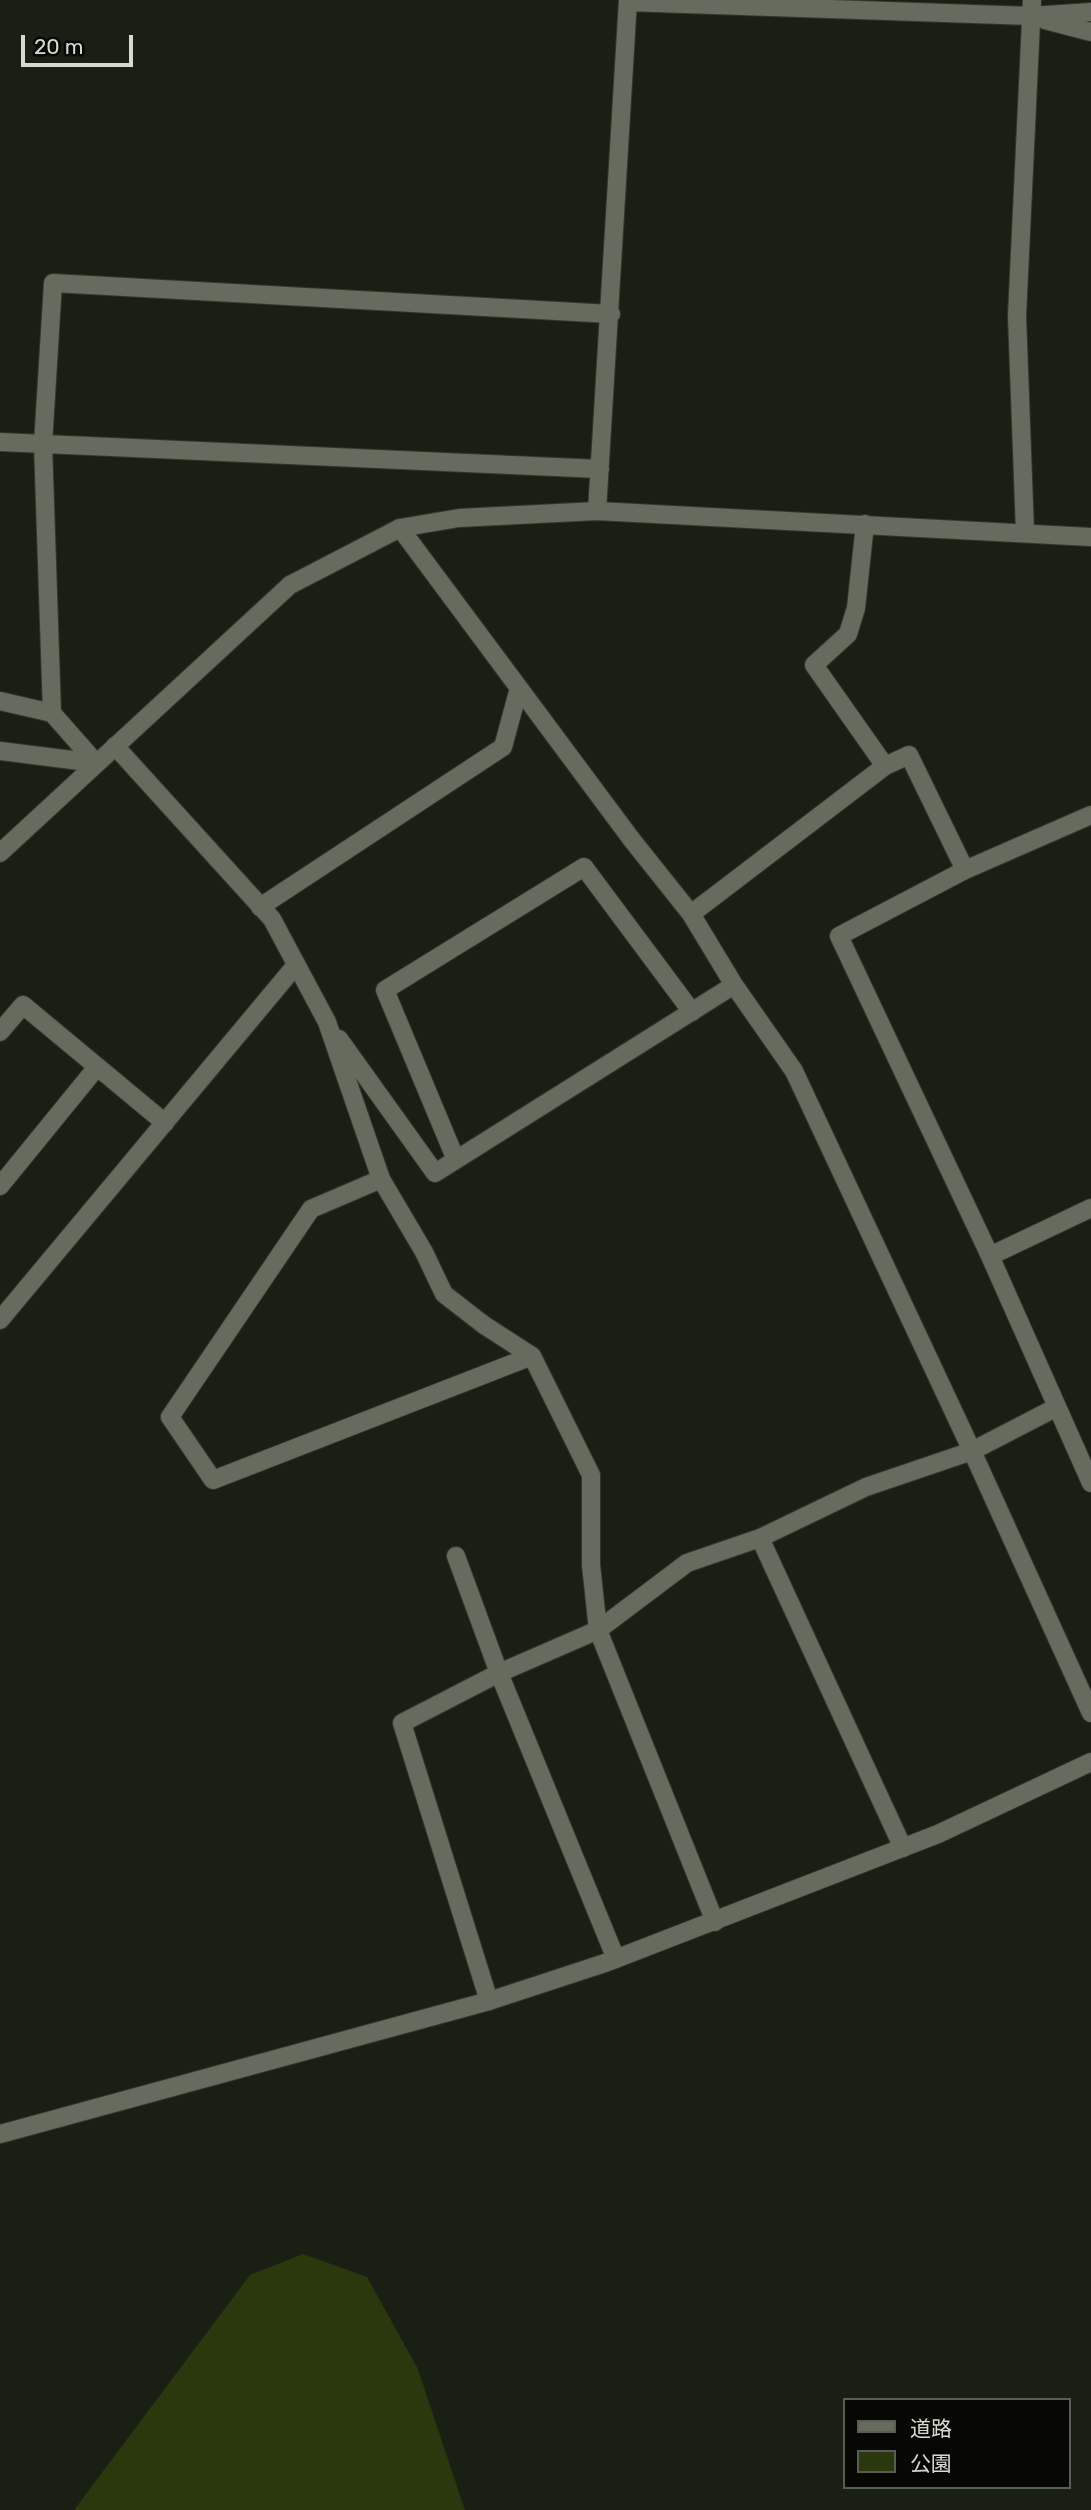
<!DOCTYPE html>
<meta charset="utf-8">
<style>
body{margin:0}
#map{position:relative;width:1091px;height:2510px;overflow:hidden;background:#1a1f13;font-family:Rubik,"Noto Sans JP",sans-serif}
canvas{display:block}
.legend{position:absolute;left:843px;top:2398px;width:228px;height:91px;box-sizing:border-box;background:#070804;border:2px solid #5a5c56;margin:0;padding:9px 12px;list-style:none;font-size:21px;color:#d6dad1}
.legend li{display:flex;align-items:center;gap:14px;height:35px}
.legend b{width:35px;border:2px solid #5a5c56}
.scale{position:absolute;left:21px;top:35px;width:112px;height:32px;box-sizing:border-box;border:4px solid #d6dad1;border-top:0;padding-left:9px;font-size:21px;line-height:24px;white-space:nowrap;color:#d6dad1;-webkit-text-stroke:5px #070804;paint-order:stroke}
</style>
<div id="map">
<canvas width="1091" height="2510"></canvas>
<ul class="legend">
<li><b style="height:9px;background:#666c5d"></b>道路</li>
<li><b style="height:19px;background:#2a380d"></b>公園</li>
</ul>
<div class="scale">20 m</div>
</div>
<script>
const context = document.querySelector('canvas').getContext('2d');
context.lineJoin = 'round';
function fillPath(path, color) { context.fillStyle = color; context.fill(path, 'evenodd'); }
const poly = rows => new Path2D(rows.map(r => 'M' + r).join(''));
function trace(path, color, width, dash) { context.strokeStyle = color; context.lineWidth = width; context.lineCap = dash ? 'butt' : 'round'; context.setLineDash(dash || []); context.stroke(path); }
fillPath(poly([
 [303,2254,367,2277,418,2369,465,2510,74,2510,250,2275]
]), '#2a380d');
const minor = poly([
 [628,2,1031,16,1091,12],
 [1045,20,1091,32],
 [0,442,600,469],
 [597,511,628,0],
 [865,524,856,608,848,634,814,665,885,766,909,755,965,870],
 [400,528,632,840,691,914,734,985,794,1071,972,1451,1091,1713],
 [1025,532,1017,316,1032,0],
 [0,701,52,713],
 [115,746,272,919,327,1022,381,1179,424,1252,444,1294,484,1325,532,1356,591,1475,591,1565,598,1630,715,1922],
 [0,751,96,763],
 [96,763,52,713,43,444,53,283,611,314],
 [1091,815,965,870,839,936,990,1256,1091,1483],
 [260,907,503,747,519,688],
 [691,914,885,766],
 [0,1032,23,1005,165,1123],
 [339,1039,435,1173,734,985],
 [456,1160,385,990,584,867,692,1012],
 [381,1179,311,1209,170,1417,213,1480,532,1356],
 [0,1186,97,1067],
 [990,1256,1091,1208],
 [0,1320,296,965],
 [760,1538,903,1848],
 [456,1556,499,1673,616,1959],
 [489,2001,402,1723,499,1673,598,1630,687,1563,760,1538,866,1487,972,1451,1057,1407]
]);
const tertiary = poly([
 [0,853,290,585,400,528,459,518,597,511,1091,537],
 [0,2134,489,2001,605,1963,938,1834,1091,1762]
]);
trace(minor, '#343730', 20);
trace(tertiary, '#343730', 20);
trace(minor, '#666c5d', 18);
trace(tertiary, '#666c5d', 18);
</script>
